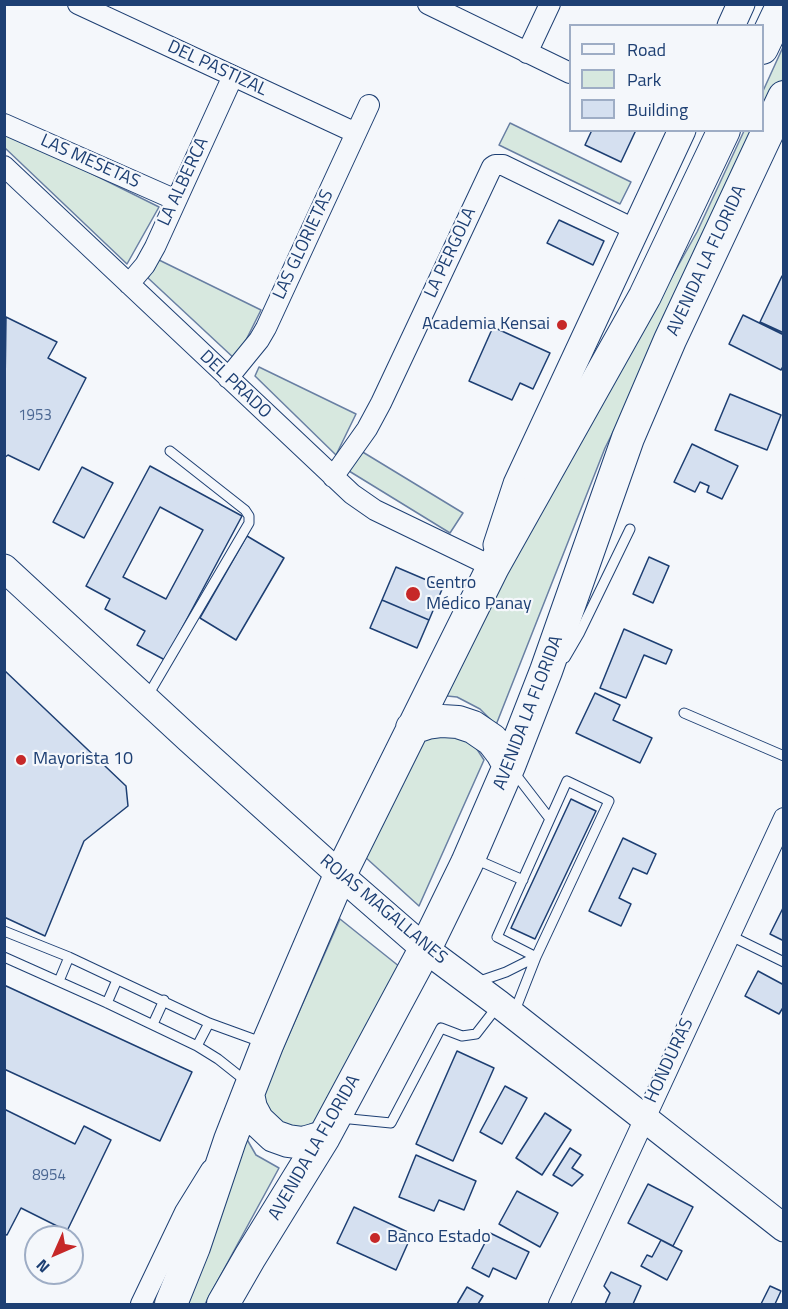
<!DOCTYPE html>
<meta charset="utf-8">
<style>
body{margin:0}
#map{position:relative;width:788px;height:1309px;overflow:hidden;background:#f4f7fb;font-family:"Titillium Web",sans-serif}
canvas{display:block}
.frame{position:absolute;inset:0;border:6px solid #1d3f73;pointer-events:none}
.legend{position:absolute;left:569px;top:24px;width:195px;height:108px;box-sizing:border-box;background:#f4f7fb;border:2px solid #9eadc5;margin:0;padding:8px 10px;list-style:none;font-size:18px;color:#1d3f73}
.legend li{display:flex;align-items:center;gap:12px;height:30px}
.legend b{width:30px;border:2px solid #9eadc5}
.north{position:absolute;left:24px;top:1225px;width:60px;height:60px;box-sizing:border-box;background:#f4f7fb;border:2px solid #9eadc5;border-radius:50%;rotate:225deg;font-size:16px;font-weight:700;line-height:24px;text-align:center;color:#1d3f73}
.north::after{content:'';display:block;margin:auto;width:21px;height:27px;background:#c62828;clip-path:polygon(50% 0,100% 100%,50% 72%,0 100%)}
</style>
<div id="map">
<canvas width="788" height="1309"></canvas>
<div class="frame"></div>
<ul class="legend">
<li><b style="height:8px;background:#f4f7fb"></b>Road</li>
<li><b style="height:16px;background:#d7e8df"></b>Park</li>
<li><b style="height:16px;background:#d5e0f0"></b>Building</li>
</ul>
<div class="north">N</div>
</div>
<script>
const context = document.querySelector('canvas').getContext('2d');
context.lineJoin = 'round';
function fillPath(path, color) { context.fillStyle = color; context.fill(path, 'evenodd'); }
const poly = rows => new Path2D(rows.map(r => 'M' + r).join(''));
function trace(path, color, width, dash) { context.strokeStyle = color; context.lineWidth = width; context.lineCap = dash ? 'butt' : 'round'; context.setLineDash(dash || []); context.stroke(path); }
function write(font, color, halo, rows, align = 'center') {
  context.font = font + ' "Titillium Web",sans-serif'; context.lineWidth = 4.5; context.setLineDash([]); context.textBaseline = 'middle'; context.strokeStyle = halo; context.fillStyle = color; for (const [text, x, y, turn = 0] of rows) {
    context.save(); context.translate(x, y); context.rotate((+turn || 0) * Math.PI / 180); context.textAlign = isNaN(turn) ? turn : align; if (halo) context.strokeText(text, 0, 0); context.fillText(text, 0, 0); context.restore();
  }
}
const green = poly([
 [783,47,783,79,763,123,763,91,783,47],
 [510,123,631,182,620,204,499,145,510,123],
 [4,130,159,207,127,264,5,148,4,130],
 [744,131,759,131,702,254,605,448,496,725,480,709,457,697,437,695,697,232,744,131],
 [157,259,261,310,236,360,148,278,157,259],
 [259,367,356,414,336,455,255,376,259,367],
 [361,451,463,513,450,533,349,471,361,451],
 [422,731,471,740,484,760,419,906,364,856,422,731],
 [340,919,400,967,315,1122,293,1132,273,1122,261,1098,340,919],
 [245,1136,256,1155,279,1168,205,1304,184,1304,245,1136]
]);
fillPath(green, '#d7e8df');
trace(green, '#687fa3', 1.5);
const building = poly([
 [592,130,636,130,621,162,585,145,592,130],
 [559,220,604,241,593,265,547,243,559,220],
 [782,276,784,277,784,333,760,322,782,276],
 [743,315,784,335,784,365,781,370,729,344,743,315],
 [6,317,57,342,48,358,86,378,39,470,8,455,4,458,6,317],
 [493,327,550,353,533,389,520,383,512,400,469,381,493,327],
 [730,394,781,415,767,450,715,430,730,394],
 [692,444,738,466,722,499,707,492,709,486,700,482,695,492,674,482,692,444],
 [150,466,242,516,165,660,137,645,145,631,105,609,110,599,86,586,150,466],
 [160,507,203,530,166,599,123,577,160,507],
 [82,467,113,483,84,538,53,522,82,467],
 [247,536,284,558,236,640,200,618,247,536],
 [649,557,669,566,653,603,633,594,649,557],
 [396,567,443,587,429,620,382,600,396,567],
 [382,600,429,620,417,648,370,628,382,600],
 [624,629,672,650,666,664,644,655,626,698,600,688,624,629],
 [4,670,126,786,128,806,84,841,45,936,4,917,4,670],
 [595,693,620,705,613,720,652,738,640,763,576,733,595,693],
 [571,799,596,811,535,939,511,928,571,799],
 [623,838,656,854,647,874,633,868,619,898,631,904,621,926,589,911,623,838],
 [783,908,784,909,784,941,770,934,783,908],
 [758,971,784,985,784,1006,779,1014,745,996,758,971],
 [4,985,192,1072,160,1141,4,1069,4,985],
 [457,1051,494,1068,453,1161,416,1144,457,1051],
 [505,1086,527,1098,502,1144,480,1132,505,1086],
 [4,1109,75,1144,84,1126,111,1140,67,1231,21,1208,7,1235,4,1234,4,1109],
 [545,1113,571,1130,542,1175,516,1158,545,1113],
 [570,1148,581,1155,572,1168,583,1175,572,1186,553,1175,570,1148],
 [416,1155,476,1181,464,1210,439,1200,434,1211,399,1197,416,1155],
 [648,1184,693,1207,673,1246,628,1223,648,1184],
 [517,1191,558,1213,540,1247,499,1224,517,1191],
 [354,1207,412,1234,396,1270,337,1243,354,1207],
 [490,1233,529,1252,516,1279,493,1268,489,1277,472,1268,490,1233],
 [661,1240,682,1251,667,1280,641,1266,647,1255,652,1257,661,1240],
 [611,1272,641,1286,633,1304,605,1304,610,1293,604,1286,611,1272],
 [770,1286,781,1291,775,1304,761,1304,770,1286],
 [467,1287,483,1296,478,1304,457,1304,467,1287]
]);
fillPath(building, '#d5e0f0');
trace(building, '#1d3f73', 1.5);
const lane = poly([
 [565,658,579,634,630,529],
 [147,697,249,523,249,516,245,510,170,451],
 [684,713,784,756],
 [513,771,550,819],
 [567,781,609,801,536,957,497,937,567,781],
 [472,863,484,863,523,880],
 [4,931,69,957,209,1023,264,1043],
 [729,935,784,962],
 [4,957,107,1003,197,1046,218,1059,247,1082],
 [59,981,69,957],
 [477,982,506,972,536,957],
 [107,1003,117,980],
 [514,1013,536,957],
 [153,1024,164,1000],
 [197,1046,209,1023],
 [340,1118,391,1123,441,1028,462,1036,476,1034,497,1007]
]);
const street = poly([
 [78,4,356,133],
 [428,4,570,73],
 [527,53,550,4],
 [4,124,176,200],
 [4,166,352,494,375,510,493,567],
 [129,284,145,265,155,247,233,76],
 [228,378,259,340,266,328,369,105],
 [333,477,367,429,381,403,492,167,495,165,503,165,636,230],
 [141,1304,185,1212,211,1170],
 [559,1304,784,818]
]);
const secondary = poly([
 [731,26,741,4],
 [497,545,517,484,682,130],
 [4,568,189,739,340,875,425,949,499,1004,784,1228]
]);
const primary = poly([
 [762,48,783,4],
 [412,728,427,723,442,721,458,722,473,727,492,740,502,753,509,766],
 [248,1094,251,1108,258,1121,274,1136,288,1141,303,1143,324,1137],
 [171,1304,194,1247,230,1140,267,1045,340,875,493,567,645,296,724,130],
 [223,1304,250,1257,324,1137,425,949,467,863,509,766,546,671,628,438,670,340,784,97]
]);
trace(lane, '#1d3f73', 11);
trace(street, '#1d3f73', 22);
trace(secondary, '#1d3f73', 29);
trace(primary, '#1d3f73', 34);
trace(lane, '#f4f7fb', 9);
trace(street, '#f4f7fb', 20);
trace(secondary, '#f4f7fb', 27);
trace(primary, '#f4f7fb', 32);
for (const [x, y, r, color] of [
 [562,325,6,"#c62828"],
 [413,594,8,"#c62828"],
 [21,760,6,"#c62828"],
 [375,1238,6,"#c62828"]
]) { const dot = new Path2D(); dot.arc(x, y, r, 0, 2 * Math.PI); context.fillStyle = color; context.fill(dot); trace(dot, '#f4f7fb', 2); }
write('15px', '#4b6792', null, [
 ["1953",35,416],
 ["8954",49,1176]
]);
write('18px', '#1d3f73', '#f4f7fb', [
 ["DEL PASTIZAL",217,69,25],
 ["LAS MESETAS",90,162,24],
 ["LA ALBERCA",184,182,-65],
 ["LAS GLORIETAS",304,245,-65],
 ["LA PERGOLA",451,253,-65],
 ["AVENIDA LA FLORIDA",707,261,-65],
 ["DEL PRADO",235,385,43],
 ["AVENIDA LA FLORIDA",529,713,-69],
 ["ROJAS MAGALLANES",383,910,40],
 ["HONDURAS",670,1061,-65],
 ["AVENIDA LA FLORIDA",315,1148,-60]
]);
write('18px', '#1d3f73', '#f4f7fb', [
 ["Academia Kensai",550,325,"right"],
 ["Centro",426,584],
 ["Médico Panay",426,605],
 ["Mayorista 10",33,760],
 ["Banco Estado",387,1238]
], 'left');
</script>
